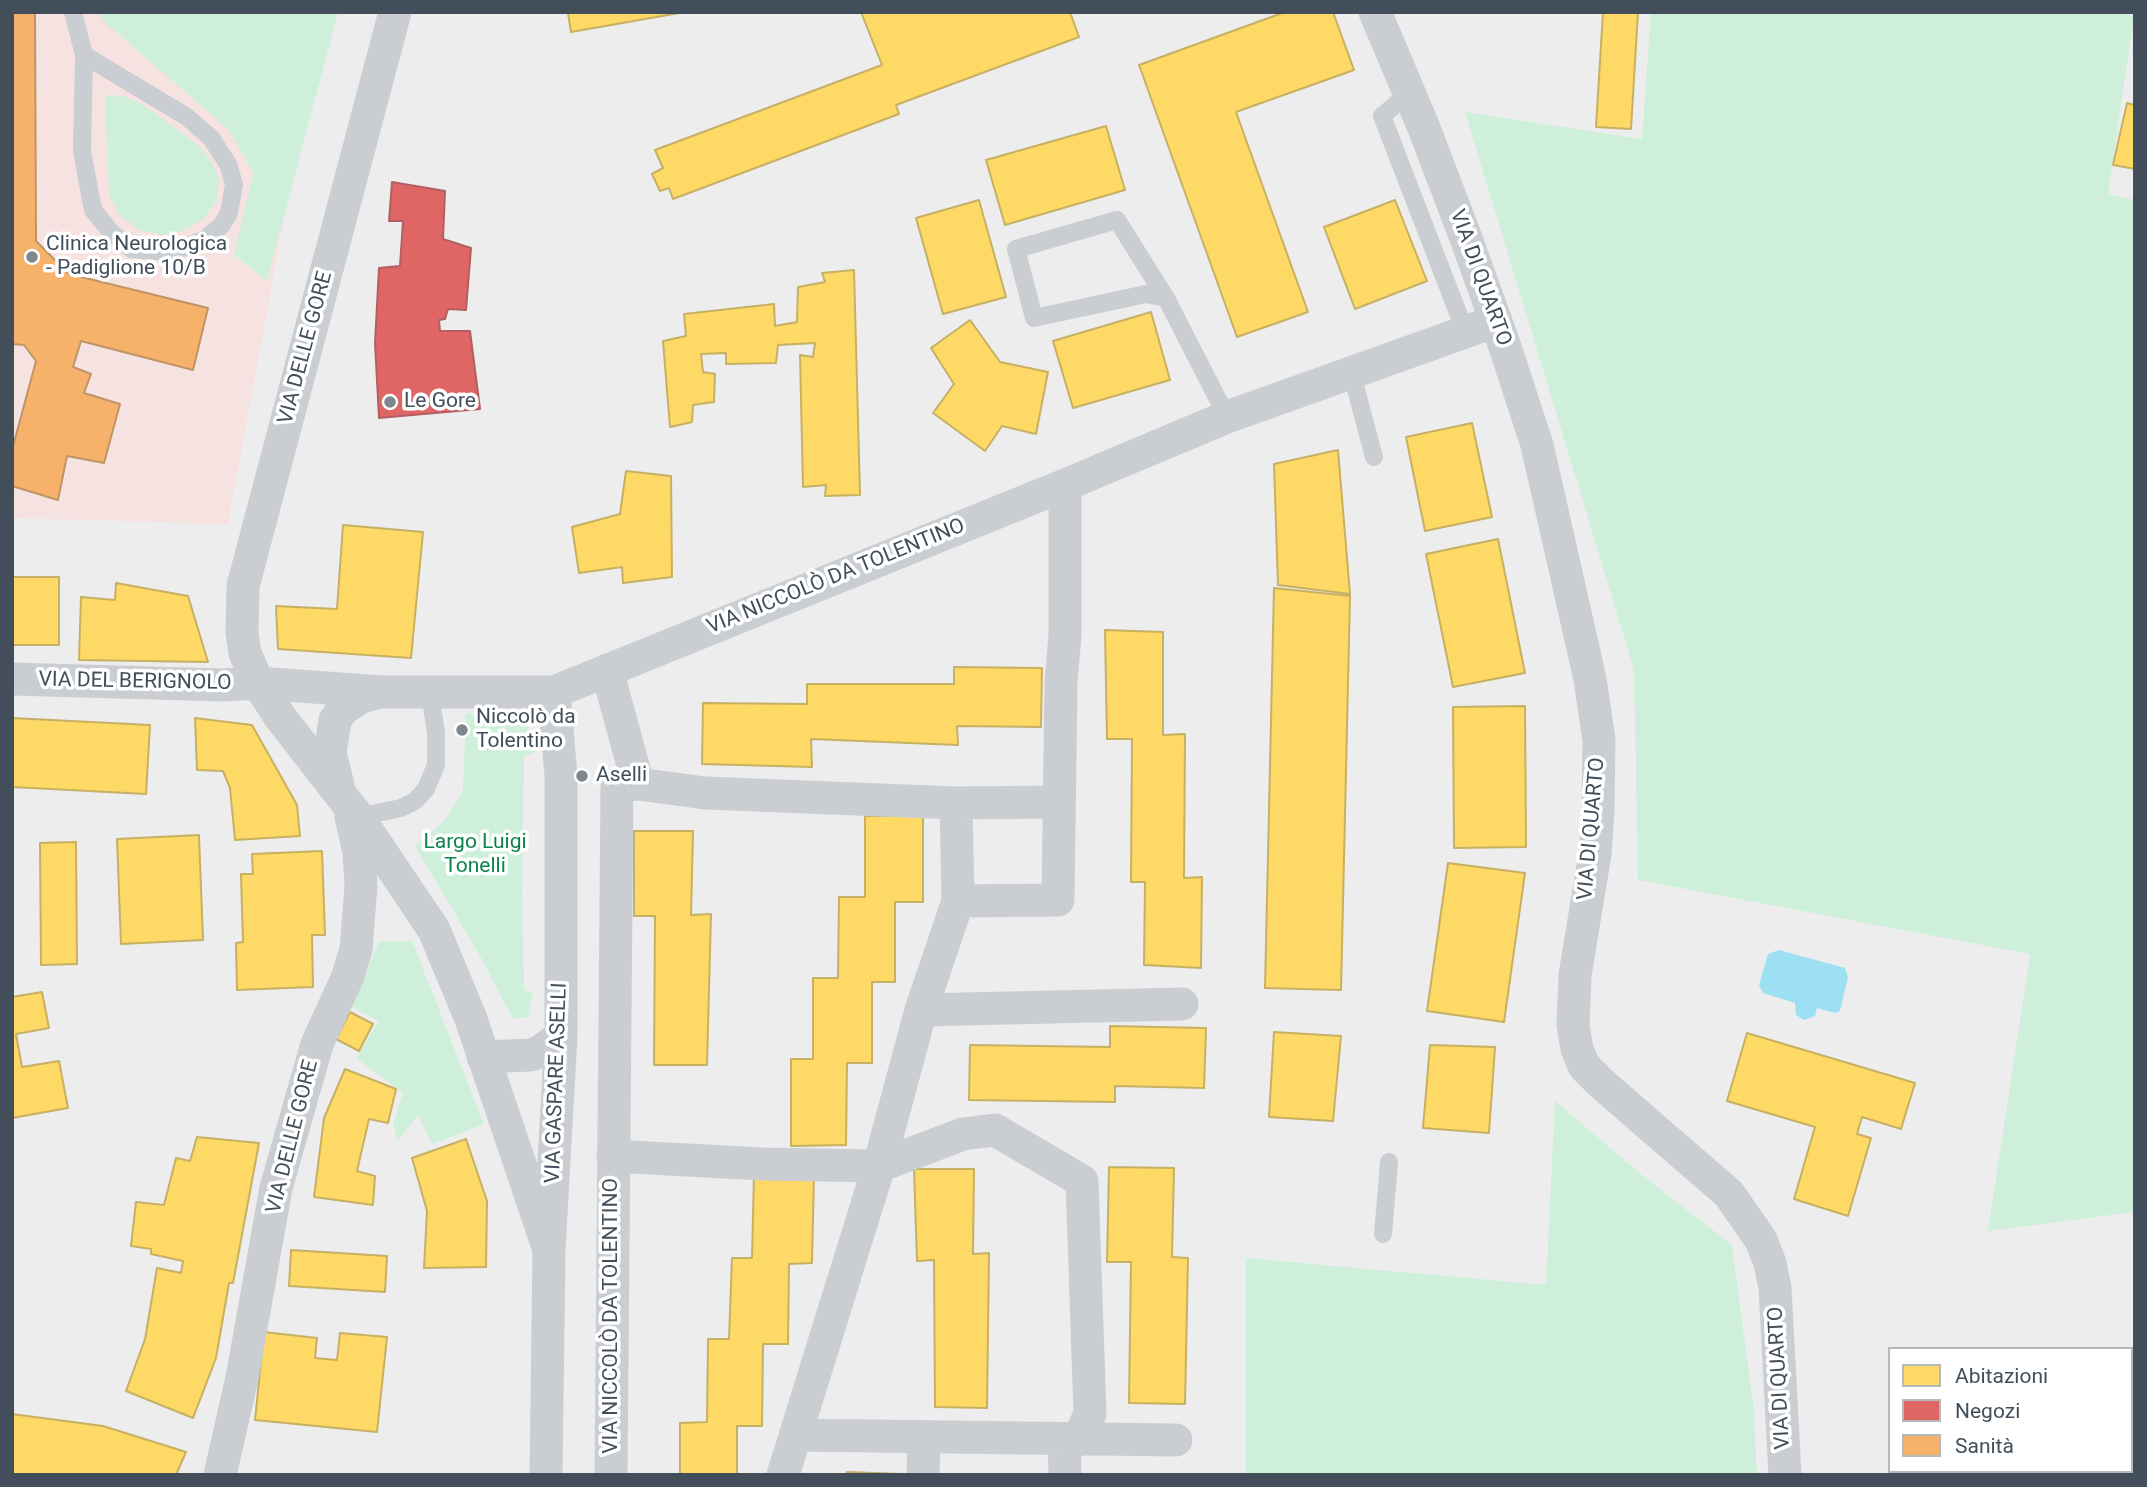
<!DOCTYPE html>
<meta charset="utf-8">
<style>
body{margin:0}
#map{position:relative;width:2147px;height:1487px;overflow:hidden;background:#eeeded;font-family:Roboto,sans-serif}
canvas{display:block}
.frame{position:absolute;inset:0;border:14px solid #424f5b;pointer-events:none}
.legend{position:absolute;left:1888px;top:1347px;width:245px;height:126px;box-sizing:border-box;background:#fff;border:2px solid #b3b9bd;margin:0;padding:9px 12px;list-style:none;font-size:21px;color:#424f5b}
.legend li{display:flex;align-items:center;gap:14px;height:35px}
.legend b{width:35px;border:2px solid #b3b9bd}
</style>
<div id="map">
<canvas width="2147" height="1487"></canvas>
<div class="frame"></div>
<ul class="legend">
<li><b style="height:19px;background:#ffd966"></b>Abitazioni</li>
<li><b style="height:19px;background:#e06666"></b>Negozi</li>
<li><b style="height:19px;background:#f6b26b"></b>Sanità</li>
</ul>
</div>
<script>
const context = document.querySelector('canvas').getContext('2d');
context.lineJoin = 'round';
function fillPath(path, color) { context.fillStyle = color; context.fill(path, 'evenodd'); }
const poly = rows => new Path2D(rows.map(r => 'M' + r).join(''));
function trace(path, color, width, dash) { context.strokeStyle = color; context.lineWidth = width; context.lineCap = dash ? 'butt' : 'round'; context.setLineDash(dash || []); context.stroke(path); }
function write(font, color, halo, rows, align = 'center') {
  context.font = font + ' Roboto,sans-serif'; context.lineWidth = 7; context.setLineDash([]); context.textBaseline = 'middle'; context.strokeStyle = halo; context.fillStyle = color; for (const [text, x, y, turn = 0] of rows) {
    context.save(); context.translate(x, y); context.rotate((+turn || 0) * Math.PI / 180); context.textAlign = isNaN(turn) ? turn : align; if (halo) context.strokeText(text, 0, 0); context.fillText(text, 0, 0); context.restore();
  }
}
fillPath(poly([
 [12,12,322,12,228,524,12,518]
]), '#f6e3e1');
fillPath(poly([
 [99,12,338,12,267,281,234,255,253,173,228,129,101,19],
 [1651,12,2123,12,2134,16,2108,194,2135,200,2135,1212,1988,1231,2030,954,1638,880,1634,670,1465,112,1642,139],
 [105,95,123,96,142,104,198,145,210,159,219,179,217,201,203,219,182,231,163,235,139,230,120,215,109,195],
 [466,713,525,722,537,751,524,756,522,893,524,990,533,993,528,1017,513,1019,481,958,415,846,446,819,463,790],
 [412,941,484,1124,432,1144,418,1115,398,1141,393,1124,403,1093,356,1058,379,1021,352,1007,379,942],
 [1555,1101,1642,1175,1732,1245,1754,1411,1757,1475,1246,1475,1246,1258,1546,1285]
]), '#cef0db');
fillPath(poly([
 [1779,950,1845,968,1848,977,1840,1011,1835,1013,1817,1008,1815,1016,1804,1020,1796,1015,1795,1003,1763,993,1759,985,1768,954]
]), '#9ee0f3');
const homes = poly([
 [574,12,685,12,571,32,568,13,574,12],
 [861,12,1070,12,1079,37,896,105,899,114,673,199,669,188,660,191,652,174,663,168,655,150,882,65,861,12],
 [1285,12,1333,12,1354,70,1236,112,1308,312,1237,337,1139,65,1285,12],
 [1603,12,1638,12,1631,129,1596,127,1603,12],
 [2127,103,2135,105,2135,169,2113,165,2127,103],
 [1106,126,1125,190,1005,225,986,160,1106,126],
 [979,200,1006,297,943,314,916,218,979,200],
 [1395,200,1427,281,1355,309,1324,227,1395,200],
 [854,270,860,495,825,496,826,485,803,487,800,355,813,357,815,343,778,345,776,363,726,364,726,353,701,354,703,372,715,374,714,402,693,405,692,422,670,427,663,341,686,336,684,314,774,304,775,326,797,322,798,287,825,282,822,273,854,270],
 [1151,312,1170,380,1073,408,1053,341,1151,312],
 [970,320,1000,362,1048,372,1036,434,1002,426,985,451,933,413,954,384,931,348,970,320],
 [1472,423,1492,517,1425,531,1406,437,1472,423],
 [1338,450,1350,594,1278,585,1274,464,1338,450],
 [626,471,671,476,672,577,623,583,622,567,579,573,572,527,620,514,626,471],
 [343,525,423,532,411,658,278,649,276,606,337,609,343,525],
 [1498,539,1525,673,1453,687,1426,554,1498,539],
 [12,577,59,577,59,645,12,645,12,577],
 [116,583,188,596,208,662,79,660,81,597,115,600,116,583],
 [1274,588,1350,596,1341,990,1265,988,1274,588],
 [1105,630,1163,632,1163,735,1185,734,1184,878,1202,877,1201,968,1144,965,1145,882,1131,882,1132,739,1107,739,1105,630],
 [954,667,1042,668,1041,727,957,726,958,745,811,739,812,767,702,764,703,703,807,704,807,684,954,684,954,667],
 [1525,706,1526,847,1454,848,1453,707,1525,706],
 [12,718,150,725,146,794,12,787,12,718],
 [195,718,252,725,297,805,300,836,235,840,230,788,223,771,197,770,195,718],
 [865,816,923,816,923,902,895,902,895,982,872,982,872,1063,847,1063,846,1145,791,1146,791,1059,813,1059,813,978,838,978,839,897,865,897,865,816],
 [634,831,693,831,691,915,711,914,707,1065,654,1065,655,916,634,916,634,831],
 [199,835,203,940,121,944,117,839,199,835],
 [76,842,77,964,41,965,40,843,76,842],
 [322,851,325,935,312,935,313,987,237,990,236,943,243,942,241,874,253,874,252,854,322,851],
 [1448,863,1525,873,1504,1022,1427,1011,1448,863],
 [42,992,49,1028,16,1034,22,1067,59,1061,68,1108,12,1118,12,997,42,992],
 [350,1012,373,1024,359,1051,336,1039,350,1012],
 [1110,1026,1206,1028,1204,1088,1115,1086,1115,1102,969,1100,970,1045,1110,1047,1110,1026],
 [1274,1032,1341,1036,1333,1121,1269,1117,1274,1032],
 [1747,1033,1915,1083,1901,1129,1862,1117,1857,1134,1871,1138,1848,1216,1794,1199,1815,1127,1727,1101,1747,1033],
 [1430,1045,1495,1047,1489,1133,1423,1128,1430,1045],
 [345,1069,396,1089,388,1123,369,1119,357,1171,375,1176,373,1205,314,1197,324,1118,345,1069],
 [197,1137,259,1143,233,1283,229,1283,216,1358,193,1418,126,1391,145,1339,157,1268,181,1273,183,1261,151,1254,151,1249,131,1246,136,1202,164,1205,176,1158,190,1161,197,1137],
 [466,1139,487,1201,486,1267,424,1268,427,1211,412,1158,466,1139],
 [1109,1167,1174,1168,1172,1257,1188,1258,1185,1404,1129,1403,1131,1262,1107,1262,1109,1167],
 [914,1169,974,1169,973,1254,989,1253,987,1408,935,1407,934,1260,917,1261,914,1169],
 [754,1175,814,1175,812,1263,789,1264,788,1344,763,1344,762,1426,737,1426,737,1475,680,1475,680,1423,707,1422,708,1339,729,1339,732,1258,752,1258,754,1175],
 [291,1250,387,1256,385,1292,289,1286,291,1250],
 [264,1332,317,1338,315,1358,337,1360,340,1333,387,1337,377,1432,255,1420,264,1332],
 [12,1414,103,1426,186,1452,176,1475,12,1475,12,1414],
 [847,1472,902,1474,902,1475,847,1475,847,1472]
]);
fillPath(homes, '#ffd966');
trace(homes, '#c6b063', 2);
const shops = poly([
 [392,182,445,191,443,239,471,248,466,310,448,309,445,319,439,320,440,331,470,331,480,409,379,418,375,343,379,268,400,266,403,221,389,221,392,182]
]);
fillPath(shops, '#e06666');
trace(shops, '#b15f63', 2);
const health = poly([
 [12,12,35,12,36,241,69,274,208,308,193,370,81,341,73,367,91,374,84,393,120,404,104,463,67,456,58,500,12,486,12,450,36,361,24,345,12,344,12,12]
]);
fillPath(health, '#f6b26b');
trace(health, '#c09466', 2);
trace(poly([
 [73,12,84,55],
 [84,55,187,117,211,138,228,164,234,184,229,213,221,226,204,240,171,252,131,249,110,231,93,210,82,151,84,55],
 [1409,93,1382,116,1465,331],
 [1166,298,1117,220,1016,249,1034,318,1146,294,1166,298,1227,417],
 [1351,371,1374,457],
 [358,817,401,808,415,801,426,789,436,765,436,733,430,693],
 [1383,1234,1389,1162]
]), '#caced2', 18);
trace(poly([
 [395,12,243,586,242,633,245,653,258,683,280,717,358,817,434,930,471,1019,549,1250],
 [1375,12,1424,128,1467,241,1504,344,1537,445,1590,679,1599,740,1598,810,1595,854,1575,975,1573,1025,1577,1049,1584,1066,1601,1083,1729,1194,1761,1240,1770,1263,1775,1288,1785,1475],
 [607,670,638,784],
 [12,679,223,685,258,683,382,692,554,692,1065,485,1227,417,1496,321],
 [338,785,330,753,335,720,342,710,359,698,380,692],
 [956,803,958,901],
 [921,1010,1182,1004],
 [483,1057,531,1055,541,1051,561,1036],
 [613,1156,762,1164,879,1166,963,1134,995,1130,1082,1181,1090,1414,1078,1440],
 [797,1435,1176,1440],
 [1064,1439,1065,1475],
 [220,1475,242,1378,276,1188,317,1044,348,976,356,949,361,886,359,852,351,817],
 [546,1475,549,1250,561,1036,561,776,554,692],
 [611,1475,617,786,638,784,705,793,956,803,1059,802],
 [783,1475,879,1166,921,1010,958,901,1058,900,1061,682,1065,635,1065,485],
 [923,1475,924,1438]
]), '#caced2', 33);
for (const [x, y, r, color] of [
 [32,257,7,"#7e868e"],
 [390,402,7,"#7e868e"],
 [462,730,7,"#7e868e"],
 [582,776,7,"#7e868e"]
]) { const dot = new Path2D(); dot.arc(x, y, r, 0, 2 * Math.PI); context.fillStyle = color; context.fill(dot); trace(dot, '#fff', 2.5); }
write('21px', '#424f5b', '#fff', [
 ["Clinica Neurologica",46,245],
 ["- Padiglione 10/B",46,269],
 ["Le Gore",404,402],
 ["Niccolò da",476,718],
 ["Tolentino",476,742],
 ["Aselli",596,776]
], 'left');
write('21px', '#424f5b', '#fff', [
 ["VIA DI QUARTO",1480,278,70],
 ["VIA DELLE GORE",306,348,-75],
 ["VIA NICCOLÒ DA TOLENTINO",836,577,-22],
 ["VIA DEL BERIGNOLO",135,682,1],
 ["VIA DI QUARTO",1592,829,-85],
 ["VIA GASPARE ASELLI",557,1083,-88],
 ["VIA DELLE GORE",293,1137,-76],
 ["VIA NICCOLÒ DA TOLENTINO",612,1316,-90],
 ["VIA DI QUARTO",1780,1378,-93]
]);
write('21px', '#0c8449', '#fff', [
 ["Largo Luigi",475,843],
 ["Tonelli",475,867]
]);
</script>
